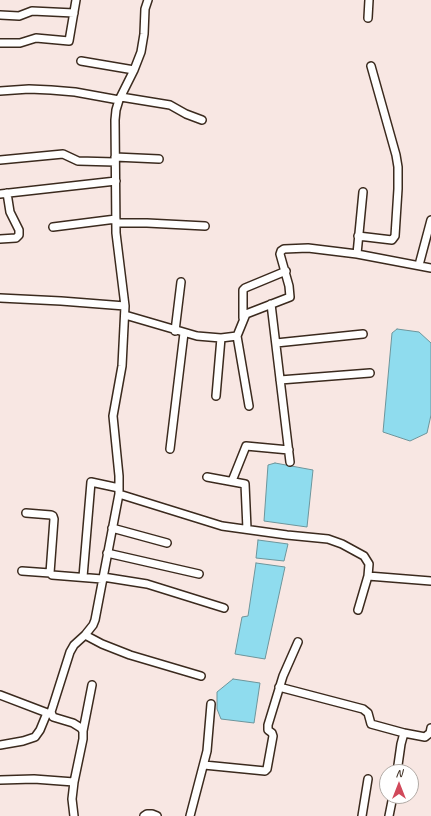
<!DOCTYPE html>
<style>
body{margin:0}
#map{position:relative;width:431px;height:816px;overflow:hidden;background:#f8e7e3;font-family:Caveat,sans-serif}
canvas{display:block}
.north{position:absolute;left:379px;top:764px;width:40px;height:40px;box-sizing:border-box;background:#fff;border:1px solid #b1aaa5;border-radius:50%;rotate:0deg;font-size:11px;font-weight:700;line-height:16px;text-align:center;color:#3b2a1e}
.north::after{content:'';display:block;margin:auto;width:14px;height:18px;background:#d1495b;clip-path:polygon(50% 0,100% 100%,50% 72%,0 100%)}
</style>
<div id="map">
<canvas width="431" height="816"></canvas>
<div class="north">N</div>
</div>
<script>
const context = document.querySelector('canvas').getContext('2d');
context.lineJoin = 'round';
function fillPath(path, color) { context.fillStyle = color; context.fill(path, 'evenodd'); }
const poly = rows => new Path2D(rows.map(r => 'M' + r).join(''));
function trace(path, color, width, dash) { context.strokeStyle = color; context.lineWidth = width; context.lineCap = dash ? 'butt' : 'round'; context.setLineDash(dash || []); context.stroke(path); }
const water = poly([
 [397,329,419,332,431,343,431,415,427,433,410,441,383,432,392,333,397,329],
 [275,463,313,470,307,527,264,521,268,465,275,463],
 [258,540,288,544,284,561,256,558,258,540],
 [256,563,285,567,265,659,235,654,242,617,248,616,256,563],
 [233,679,260,683,254,723,221,719,217,709,217,692,233,679]
]);
fillPath(water, '#8fdcee');
trace(water, '#6d959b', 1);
const minor = poly([
 [0,15,19,16,32,11,74,13],
 [368,18,369,0],
 [0,43,20,43,36,38,69,41,76,0],
 [81,61,134,70],
 [0,91,29,89,51,90,75,92,119,100],
 [121,97,170,105,186,114,202,120],
 [115,157,159,159],
 [0,160,63,154,78,161,115,162],
 [0,194,116,181],
 [116,223,147,223,205,226],
 [53,227,116,219],
 [358,236,392,240,395,236,398,189,398,167,396,155,371,66],
 [0,239,16,238,19,235,19,230,10,212,7,193],
 [357,254,363,192],
 [419,265,431,220],
 [0,298,61,301,125,306],
 [271,304,290,462],
 [125,315,197,336,221,338,237,336,246,314,290,297,289,286,280,254,281,251,284,249,308,248,357,254,431,268],
 [243,318,243,290,245,288,286,271],
 [175,331,181,282],
 [237,336,249,406],
 [276,343,363,334],
 [280,380,370,373],
 [216,396,221,338],
 [170,449,184,333],
 [207,477,245,484,247,529],
 [232,481,246,446,289,450],
 [119,494,222,526,287,535,328,539,342,544,364,556,369,564,368,576,358,610],
 [26,513,51,515,53,516,54,519,50,573,52,575,102,579],
 [112,528,167,543],
 [107,553,199,574],
 [22,571,50,573],
 [368,576,431,581],
 [83,577,91,482,119,488],
 [103,577,147,584,224,608],
 [85,635,102,644,130,655,201,676],
 [279,687,363,709,368,713,371,724,404,733],
 [0,695,50,714],
 [83,731,92,685],
 [0,745,23,741,35,737,40,730,47,713],
 [204,765,265,771,267,769,273,736,272,733,268,730,268,725,283,676,298,642],
 [397,772,401,744,404,733,425,737,430,733,431,728],
 [0,780,34,779,74,782],
 [74,816,72,799,74,782,83,739,83,731,81,728,73,723,53,717,51,712,70,652,74,645,85,635,93,625,95,620,119,494,119,476,113,416,122,366,125,306,116,233,115,120,116,110,119,100,134,70,141,52,144,34,145,9,148,0],
 [144,816,147,814,152,814,157,816],
 [190,816,207,751,211,704],
 [362,816,368,779],
 [389,816,393,796]
]);
trace(minor, '#3b2a1e', 10);
trace(minor, '#fff', 7);
</script>
